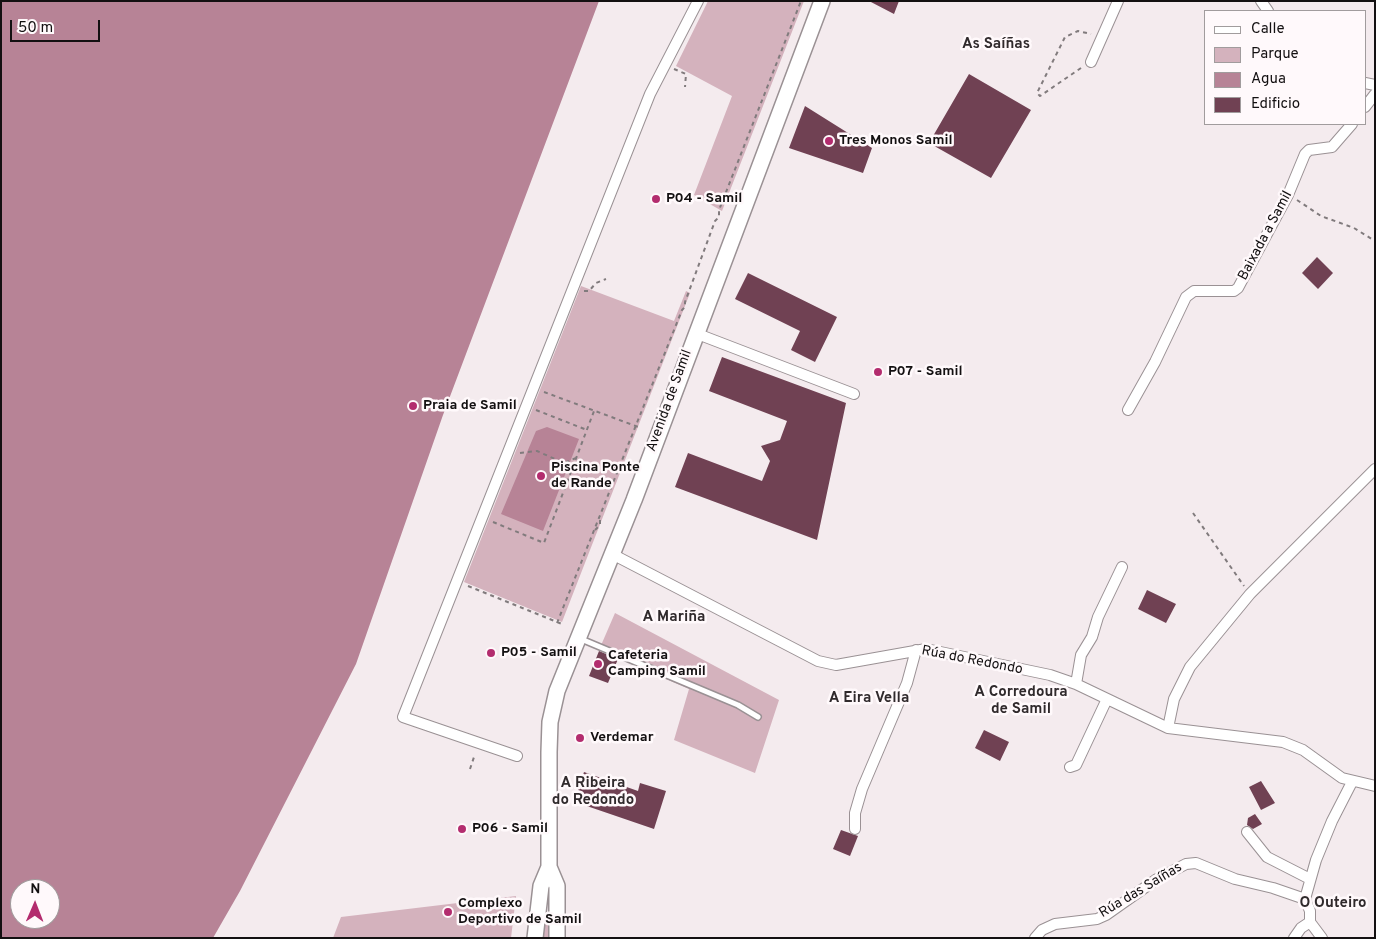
<!DOCTYPE html>
<meta charset="utf-8">
<style>
body{margin:0}
#map{position:relative;width:1376px;height:939px;overflow:hidden;background:#f4ebee;font-family:Overpass,sans-serif}
canvas{display:block}
.frame{position:absolute;inset:0;border:2px solid #131011;pointer-events:none}
.legend{position:absolute;left:1204px;top:10px;width:162px;height:115px;box-sizing:border-box;background:#fff9fb;border:1px solid #a19c9d;margin:0;padding:6px 9px;list-style:none;font-size:15px;color:#131011}
.legend li{display:flex;align-items:center;gap:10px;height:25px}
.legend b{width:25px;border:1px solid #a19c9d}
.north{position:absolute;left:10px;top:879px;width:50px;height:50px;box-sizing:border-box;background:#fff9fb;border:1px solid #a19c9d;border-radius:50%;rotate:1deg;font-size:14px;font-weight:700;line-height:20px;text-align:center;color:#131011}
.north::after{content:'';display:block;margin:auto;width:18px;height:22px;background:#b32c6e;clip-path:polygon(50% 0,100% 100%,50% 72%,0 100%)}
.scale{position:absolute;left:10px;top:20px;width:90px;height:22px;box-sizing:border-box;border:2px solid #131011;border-top:0;padding-left:6px;font-size:15px;line-height:18px;white-space:nowrap;color:#131011;-webkit-text-stroke:4px #fff9fb;paint-order:stroke}
</style>
<div id="map">
<canvas width="1376" height="939"></canvas>
<div class="frame"></div>
<ul class="legend">
<li><b style="height:6px;background:#fff"></b>Calle</li>
<li><b style="height:14px;background:#d4b2bd"></b>Parque</li>
<li><b style="height:14px;background:#b78396"></b>Agua</li>
<li><b style="height:14px;background:#704153"></b>Edificio</li>
</ul>
<div class="north">N</div>
<div class="scale">50 m</div>
</div>
<script>
const context = document.querySelector('canvas').getContext('2d');
context.lineJoin = 'round';
function fillPath(path, color) { context.fillStyle = color; context.fill(path, 'evenodd'); }
const poly = rows => new Path2D(rows.map(r => 'M' + r).join(''));
function trace(path, color, width, dash) { context.strokeStyle = color; context.lineWidth = width; context.lineCap = dash ? 'butt' : 'round'; context.setLineDash(dash || []); context.stroke(path); }
function write(font, color, halo, rows, align = 'center') {
  context.font = font + ' Overpass,sans-serif'; context.lineWidth = 5; context.setLineDash([]); context.textBaseline = 'middle'; context.strokeStyle = halo; context.fillStyle = color; for (const [text, x, y, turn = 0] of rows) {
    context.save(); context.translate(x, y); context.rotate((+turn || 0) * Math.PI / 180); context.textAlign = isNaN(turn) ? turn : align; if (halo) context.strokeText(text, 0, 0); context.fillText(text, 0, 0); context.restore();
  }
}
fillPath(poly([
 [708,1,804,1,722,211,694,195,732,96,676,66],
 [581,286,674,321,686,291,690,293,562,622,464,582],
 [615,613,779,700,755,773,674,740,689,689,599,650],
 [516,896,511,938,333,938,341,917],
 [545,915,550,916,550,938,543,938]
]), '#d4b2bd');
fillPath(poly([
 [1,1,599,1,443,415,356,664,240,891,213,938,1,938],
 [20,889,50,889,50,919,20,919],
 [547,427,579,439,543,531,501,514,536,431]
]), '#b78396');
fillPath(poly([
 [869,1,899,1,894,14],
 [969,74,1031,110,991,178,929,143],
 [805,106,872,148,863,173,789,148],
 [1317,257,1333,273,1318,289,1302,273],
 [748,273,837,317,815,362,791,350,800,331,735,299],
 [722,357,846,403,817,540,675,487,688,453,762,481,770,461,761,446,780,440,787,421,709,391],
 [1147,590,1176,604,1166,623,1138,609],
 [599,651,618,659,608,683,589,676],
 [984,730,1009,742,1000,761,975,748],
 [584,772,638,791,640,783,666,791,654,829,578,803,582,792,578,790],
 [1261,781,1275,803,1261,810,1249,787],
 [1255,814,1262,824,1253,829,1247,825,1248,818],
 [841,830,858,836,850,856,833,849]
]), '#704153');
const lane = poly([
 [581,639,738,705,758,717]
]);
const street = poly([
 [1261,1,1268,11],
 [1091,62,1118,1],
 [1365,83,1375,85],
 [1365,107,1375,94],
 [695,333,854,394],
 [1128,410,1155,362,1186,297,1194,291,1234,291,1238,288,1288,195,1305,154,1309,150,1332,147,1352,124],
 [612,554,818,661,836,665,926,649,1050,675,1076,684,1168,728,1283,742,1303,750,1342,778,1375,786],
 [1076,684,1081,655,1092,637,1098,617,1122,567],
 [1168,728,1174,699,1190,667,1250,594,1375,469],
 [517,756,403,717,650,94,698,1],
 [1070,767,1076,765,1107,699],
 [855,829,855,813,862,789,907,683,916,650],
 [1247,832,1267,857,1310,879],
 [1035,938,1042,930,1055,924,1097,919,1106,915,1157,879,1186,864,1196,863,1235,879,1273,888,1305,899],
 [1294,938,1301,928,1310,922],
 [1322,938,1310,922,1310,911,1305,899,1316,860,1332,821,1352,782]
]);
const secondary = poly([
 [535,938,541,886,549,867],
 [557,938,557,886,549,867,549,752,550,722,557,691,634,500,822,1]
]);
trace(lane, '#9a9194', 8);
trace(street, '#9a9194', 12);
trace(secondary, '#9a9194', 18);
trace(poly([
 [1081,68,1040,96,1037,93,1065,37,1078,31,1091,34],
 [674,69,686,74,685,87],
 [1297,200,1321,216,1354,228,1375,241],
 [584,291,589,291,596,283,606,279],
 [544,392,641,428],
 [536,410,587,430],
 [520,453,537,451,564,463,576,458],
 [1193,513,1244,586],
 [493,522,544,543,594,411],
 [595,530,600,525,600,517],
 [468,586,562,624],
 [557,623,682,310,685,307,685,302,715,221,719,217,719,210,801,1],
 [470,769,475,754]
]), '#817b7d', 2, [4, 4]);
trace(lane, '#fff', 5);
trace(street, '#fff', 10);
trace(secondary, '#fff', 15);
for (const [x, y, r, color] of [
 [829,141,5,"#b32c6e"],
 [656,199,5,"#b32c6e"],
 [878,372,5,"#b32c6e"],
 [413,406,5,"#b32c6e"],
 [541,476,5,"#b32c6e"],
 [491,653,5,"#b32c6e"],
 [598,664,5,"#b32c6e"],
 [580,738,5,"#b32c6e"],
 [462,829,5,"#b32c6e"],
 [448,912,5,"#b32c6e"]
]) { const dot = new Path2D(); dot.arc(x, y, r, 0, 2 * Math.PI); context.fillStyle = color; context.fill(dot); trace(dot, '#fff9fb', 2); }
write('bold 14px', '#131011', '#fff9fb', [
 ["Tres Monos Samil",839,141],
 ["P04 - Samil",666,199],
 ["P07 - Samil",888,372],
 ["Praia de Samil",423,406],
 ["Piscina Ponte",551,468],
 ["de Rande",551,484],
 ["P05 - Samil",501,653],
 ["Cafeteria",608,656],
 ["Camping Samil",608,672],
 ["Verdemar",590,738],
 ["P06 - Samil",472,829],
 ["Complexo",458,904],
 ["Deportivo de Samil",458,920]
], 'left');
write('14px', '#131011', '#fff9fb', [
 ["Baixada a Samil",1266,236,-62],
 ["Avenida de Samil",670,401,-70],
 ["Rúa do Redondo",972,661,11],
 ["Rúa das Saíñas",1141,891,-31]
]);
write('bold 15px', '#302a2c', '#fff9fb', [
 ["As Saíñas",996,45],
 ["A Mariña",674,618],
 ["A Corredoura",1021,693],
 ["de Samil",1021,710],
 ["A Eira Vella",869,699],
 ["A Ribeira",593,784],
 ["do Redondo",593,801],
 ["O Outeiro",1333,904]
]);
</script>
